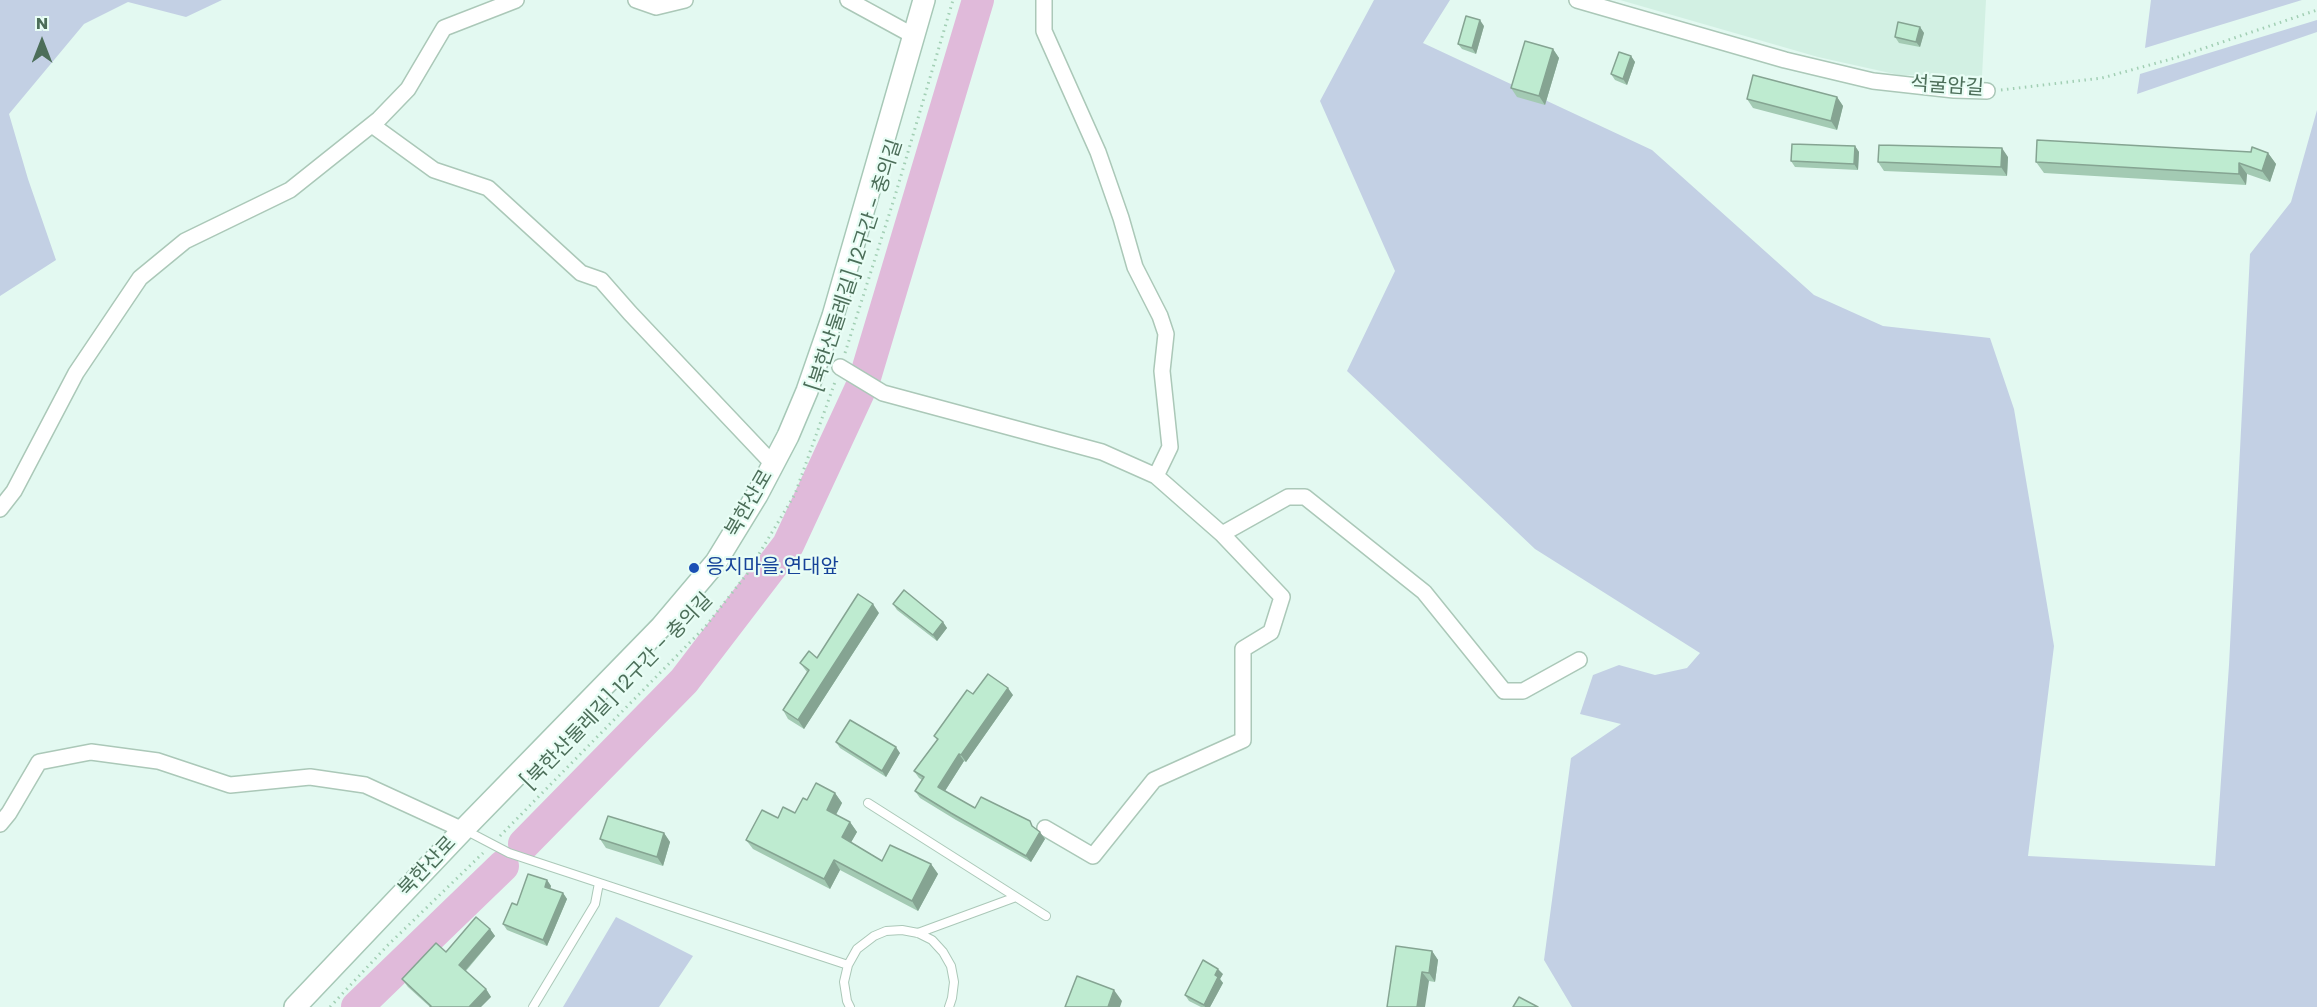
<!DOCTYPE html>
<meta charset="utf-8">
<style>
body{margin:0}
#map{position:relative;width:2317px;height:1007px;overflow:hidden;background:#e3f9f1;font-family:Poppins,sans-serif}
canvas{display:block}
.north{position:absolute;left:12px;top:12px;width:60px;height:60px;-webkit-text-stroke:4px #e8fdf5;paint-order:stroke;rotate:0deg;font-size:16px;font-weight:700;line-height:24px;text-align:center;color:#4c6e59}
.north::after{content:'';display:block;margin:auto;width:21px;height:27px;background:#4c6e59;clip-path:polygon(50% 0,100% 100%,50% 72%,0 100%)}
</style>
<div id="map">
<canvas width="2317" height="1007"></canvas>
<div class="north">N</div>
</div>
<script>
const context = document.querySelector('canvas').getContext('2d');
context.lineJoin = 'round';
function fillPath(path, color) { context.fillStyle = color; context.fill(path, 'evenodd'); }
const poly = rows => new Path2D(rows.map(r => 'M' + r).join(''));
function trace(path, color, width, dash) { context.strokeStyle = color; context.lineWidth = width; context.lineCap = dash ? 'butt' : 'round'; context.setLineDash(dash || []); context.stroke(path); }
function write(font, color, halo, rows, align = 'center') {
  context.font = font + ' Poppins,"Noto Sans KR",sans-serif'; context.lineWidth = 4.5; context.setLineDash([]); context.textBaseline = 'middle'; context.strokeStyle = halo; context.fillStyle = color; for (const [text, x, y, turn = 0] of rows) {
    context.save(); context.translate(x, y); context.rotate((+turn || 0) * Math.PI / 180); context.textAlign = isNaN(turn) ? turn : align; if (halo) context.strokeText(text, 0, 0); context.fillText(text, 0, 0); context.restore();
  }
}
fillPath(poly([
 [1620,0,1986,0,1982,76,1899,75,1818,57]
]), '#d2f0e3');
fillPath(poly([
 [0,0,222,0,186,17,128,2,84,24,9,114,28,179,56,260,0,296],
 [1374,0,1450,0,1423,43,1652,150,1814,295,1883,326,1990,338,2014,409,2054,646,2028,856,2215,866,2229,665,2250,254,2291,202,2317,110,2317,1007,1572,1007,1544,960,1571,758,1621,724,1580,714,1593,675,1619,665,1655,675,1687,668,1700,653,1535,549,1347,371,1395,271,1320,101],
 [2151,0,2302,0,2145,48],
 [2317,20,2317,32,2137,94,2140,74],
 [616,917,693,956,659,1007,563,1007]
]), '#c3d0e4');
trace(poly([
 [524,844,684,681,788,545,864,381,978,0],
 [357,1007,503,866]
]), '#e0bada', 32);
const lane = poly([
 [868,803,1046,916],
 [465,830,509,853,848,965],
 [918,933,1016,897],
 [533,1007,595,904,599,883],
 [850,1007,847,1001,844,982,848,965,857,949,874,936,886,931,902,930,918,933,932,940,943,952,951,966,954,982,952,998,949,1007]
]);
const street = poly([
 [636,0,656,7,685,0],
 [848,0,914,36],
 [1577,0,1785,60,1873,81,1954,90,1987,91],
 [372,125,434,170,488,188,581,273,601,280,630,313,773,464],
 [840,367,883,393,1102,452,1156,476,1170,447,1162,371,1166,334,1160,316,1135,267,1121,218,1098,152,1044,31,1044,0],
 [1156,476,1222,534,1288,497,1305,497,1424,592,1504,691,1523,691,1579,660],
 [0,509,14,491,76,373,140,278,185,241,290,190,379,119,408,89,444,28,516,0],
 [0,824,9,813,39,762,91,752,158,761,230,785,310,777,365,785,463,830],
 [1045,828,1093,856,1154,780,1243,740,1243,649,1271,632,1282,597,1222,534]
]);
const secondary = poly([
 [295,1007,463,830,661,627,716,562,757,495,788,436,807,391,833,316,924,0]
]);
trace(lane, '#abc8b8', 10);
trace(street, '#abc8b8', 18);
trace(secondary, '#a7c8b7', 24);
trace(poly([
 [2001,90,2102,78,2175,58,2317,10],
 [845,353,895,196,953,0],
 [500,836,705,627,747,574,795,494,835,382],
 [330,1007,387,946,483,853]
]), '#a2cfb4', 3, [1.5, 4.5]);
trace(lane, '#fff', 8);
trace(street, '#fff', 15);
trace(secondary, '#fff', 21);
fillPath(poly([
 [1484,26,1476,54,1462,49,1458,44],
 [1920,27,1924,33,1920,47,1899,43,1895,37],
 [1553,49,1559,58,1545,105,1517,97,1511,88],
 [1631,56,1635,62,1627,85,1615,80,1611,74],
 [1837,97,1843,106,1837,130,1753,108,1747,99],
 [1855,146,1859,152,1858,170,1795,167,1791,161],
 [2251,152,2268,153,2276,164,2270,182,2247,174,2246,185,2044,173,2036,162],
 [2008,157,2007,176,1884,171,1878,162],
 [893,604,943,622,947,628,937,641,897,610],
 [879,613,804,729,788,719,783,710,807,672,800,663,817,658],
 [973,694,1013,695,966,762,964,761,945,791,975,808,1035,828,1045,839,1031,862,956,820,920,798,915,791,922,780,919,778,914,771,937,740,934,736],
 [836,742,900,753,886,777,840,748],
 [835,793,842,803,836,815,850,822,857,832,851,842,882,861,931,864,938,874,918,911,840,870,830,889,753,849,746,840,778,818,795,813,807,800],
 [664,833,670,842,663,866,606,848,600,839],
 [547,880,551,886,550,889,563,893,567,899,547,946,507,930,503,924],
 [490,929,495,936,466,971,486,989,491,997,430,1007,408,987,402,979,446,952],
 [1432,951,1438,960,1435,982,1429,981,1387,1007],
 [1223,974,1220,979,1223,983,1210,1007,1201,1007,1189,1001,1185,995]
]), '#a3cab3');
fillPath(poly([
 [1480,20,1484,26,1476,54,1472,48],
 [1920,27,1924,33,1920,47,1916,42],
 [1553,49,1559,58,1545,105,1539,96],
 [1631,56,1635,62,1627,85,1623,79],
 [1837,97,1843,106,1837,130,1831,121],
 [1855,146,1859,152,1858,170,1854,164],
 [2002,148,2008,157,2007,176,2001,167],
 [2268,153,2276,164,2270,182,2262,171],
 [2239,163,2247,174,2246,185,2239,174],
 [873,604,879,613,804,729,798,720],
 [943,622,947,628,937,641,933,635],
 [1008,688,1013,695,966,762,961,755],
 [896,747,900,753,886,777,882,771],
 [959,754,964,761,943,794,938,787],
 [835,793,842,803,833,820,827,810],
 [850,822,857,832,849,846,842,837],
 [1040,832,1045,839,1031,862,1026,856],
 [664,833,670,842,663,866,657,857],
 [834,860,840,870,830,889,824,879],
 [931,864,938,874,918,911,912,901],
 [547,880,551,886,549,893,545,887],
 [563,893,567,899,547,946,543,940],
 [490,929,495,936,464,972,459,965],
 [1432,951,1438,960,1435,982,1429,973],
 [1218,969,1223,974,1220,979,1223,983,1210,1007,1205,1007,1204,1005,1215,975],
 [1422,972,1429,981,1425,1007,1417,1007],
 [486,989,491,997,481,1007,469,1007],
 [1114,990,1122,1001,1120,1007,1108,1007]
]), '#85a492');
const building = poly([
 [1466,16,1480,20,1472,48,1458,44,1466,16],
 [1898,22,1920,27,1916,42,1895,37,1898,22],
 [1525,41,1553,49,1539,96,1511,88,1525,41],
 [1619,52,1631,56,1623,79,1611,74,1619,52],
 [1753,75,1837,97,1831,121,1747,99,1753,75],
 [2037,140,2251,152,2252,147,2268,153,2262,171,2239,163,2239,174,2036,162,2037,140],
 [1792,144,1855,146,1854,164,1791,161,1792,144],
 [1879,145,2002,148,2001,167,1878,162,1879,145],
 [904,590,943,622,933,635,893,604,904,590],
 [858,594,873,604,798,720,783,710,809,670,800,663,809,651,817,658,858,594],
 [988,674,1008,688,961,755,959,754,938,787,975,808,981,797,1030,821,1032,826,1040,832,1026,856,951,813,915,791,924,777,914,771,938,739,934,736,967,690,973,694,988,674],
 [850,720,896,747,882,771,836,742,850,720],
 [816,783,835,793,827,810,850,822,842,837,882,861,890,845,931,864,912,901,834,860,824,879,746,840,762,810,778,818,783,807,795,813,803,798,807,800,816,783],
 [608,816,664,833,657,857,600,839,608,816],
 [528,874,547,880,545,887,563,893,543,940,503,924,512,903,517,905,528,874],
 [476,917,490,929,459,965,486,989,469,1007,430,1007,431,1006,402,979,436,943,446,952,476,917],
 [1396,946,1432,951,1429,973,1422,972,1417,1007,1387,1007,1396,946],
 [1203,960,1218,969,1215,975,1218,977,1204,1005,1185,995,1203,960],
 [1077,976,1114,990,1108,1007,1065,1007,1077,976],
 [1519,997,1538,1007,1513,1007,1519,997]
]);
fillPath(building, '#beebd0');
trace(building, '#85a492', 1.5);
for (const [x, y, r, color] of [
 [694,568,6,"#1a4fb4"]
]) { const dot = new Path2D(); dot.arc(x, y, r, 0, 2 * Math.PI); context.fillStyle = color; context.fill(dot); trace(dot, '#e8fdf5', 2); }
write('20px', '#4c6e59', '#e8fdf5', [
 ["석굴암길",1947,87,4],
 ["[북한산둘레길] 12구간 - 충의길",856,266,-72],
 ["북한산로",750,504,-60],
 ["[북한산둘레길] 12구간 - 충의길",618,692,-46],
 ["북한산로",428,867,-47]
]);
write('20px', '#164399', '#e8fdf5', [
 ["응지마을.연대앞",706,568]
], 'left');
</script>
